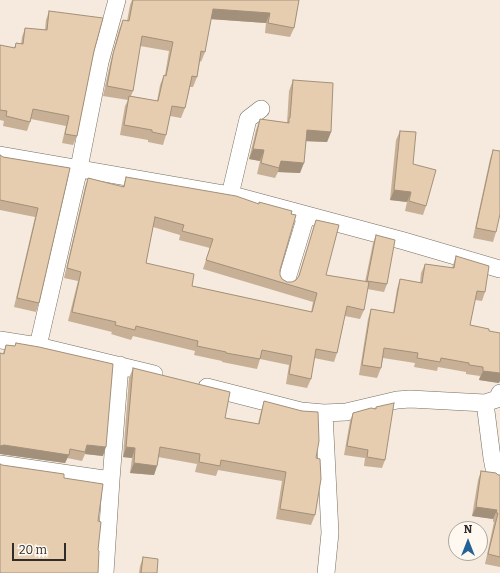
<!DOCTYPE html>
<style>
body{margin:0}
#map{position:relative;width:500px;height:573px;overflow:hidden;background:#f5eadd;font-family:Bitter,serif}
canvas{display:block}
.north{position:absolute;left:448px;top:521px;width:40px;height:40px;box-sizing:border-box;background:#fff8f0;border:1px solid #aca6a0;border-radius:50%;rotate:0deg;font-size:11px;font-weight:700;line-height:16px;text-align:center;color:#302c27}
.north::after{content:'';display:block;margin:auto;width:14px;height:18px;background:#236197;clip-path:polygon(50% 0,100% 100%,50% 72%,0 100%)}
.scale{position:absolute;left:12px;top:543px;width:54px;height:18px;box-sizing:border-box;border:2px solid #302c27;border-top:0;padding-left:5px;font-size:12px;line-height:14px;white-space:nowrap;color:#302c27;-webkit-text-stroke:3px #fff8f0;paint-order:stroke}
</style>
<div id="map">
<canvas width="500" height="573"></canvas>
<div class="north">N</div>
<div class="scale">20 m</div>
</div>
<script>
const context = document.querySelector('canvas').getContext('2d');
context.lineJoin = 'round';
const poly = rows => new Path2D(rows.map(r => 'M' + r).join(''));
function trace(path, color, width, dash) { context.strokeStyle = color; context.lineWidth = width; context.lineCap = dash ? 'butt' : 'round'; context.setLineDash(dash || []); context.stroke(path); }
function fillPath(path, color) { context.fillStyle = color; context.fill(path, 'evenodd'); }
const minor = poly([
 [0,155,236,196,404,241,500,269],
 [230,195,248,119,261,109],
 [286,282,306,216],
 [0,340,38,346,154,374],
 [38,346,79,168,100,62,117,0],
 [207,387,301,411,324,413,346,412,397,400,410,399,485,403,497,399,500,393],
 [485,403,492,458,494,468,498,474,500,475],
 [324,413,330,533,326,573],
 [0,464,111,480],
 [105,573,111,480,120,365]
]);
trace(minor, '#776e62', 18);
trace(minor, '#fff', 17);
fillPath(poly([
 [132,0,299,0,294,28,290,37,265,33,266,23,211,19,205,52,201,62,200,61,197,77,193,87,190,87,185,108,181,118,170,116,166,135,163,145,148,142,148,140,120,135,125,106,128,100,103,96,110,64,119,30,123,20,127,21,130,5],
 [140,46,169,51,165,75,164,75,160,85,157,101,131,96,133,91],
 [49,11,94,51,77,136,73,145,62,143,66,126,31,119,27,131,3,126,4,121,0,120,0,45,14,48,16,43,21,44,22,37,25,28,45,30,46,20],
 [293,80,331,132,327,142,306,141,300,173,278,172,275,178,257,174,260,161,249,159,256,130,260,119,287,123,289,91],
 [400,131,413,164,426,206,423,215,405,211,407,202,390,200,396,140],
 [493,150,496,232,493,242,473,238,490,159],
 [0,155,3,157,70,168,39,303,36,312,14,307,35,217,0,210],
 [126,177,280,270,280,275,282,279,287,282,292,282,296,280,298,278,316,220,326,275,365,282,373,243,376,235,387,284,384,292,367,289,364,310,360,319,345,316,337,353,334,362,314,358,311,379,307,388,286,384,289,365,260,359,257,369,222,362,222,361,194,355,195,351,133,336,131,340,111,334,112,332,68,321,78,281,64,278,85,187,88,178,123,187],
 [153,227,180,235,179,240,210,248,203,269,313,302,311,312,192,286,146,263],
 [456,256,485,292,482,301,475,300,470,325,489,331,499,383,479,380,480,376,466,374,466,372,438,367,437,371,414,367,415,363,383,358,381,368,377,378,359,375,368,319,371,309,393,313,397,289,400,279,420,283,421,273,425,264,452,268],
 [16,343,103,456,85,454,82,461,67,458,65,463,1,454,3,353,6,345,15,346],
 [133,368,225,418,258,424,261,411,264,401,316,458,315,515,311,525,276,519,282,481,218,470,216,476,195,472,197,464,158,457,157,466,154,475,130,473,132,458,123,457,129,378],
 [376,407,385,460,382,468,364,466,365,458,344,455,350,421,353,413,375,409],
 [481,471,500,475,500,567,485,564,494,522,493,522,493,519,472,516,478,480],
 [143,557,157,573,139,573,140,566]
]), '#c7b096');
fillPath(poly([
 [213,9,270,13,266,23,209,19],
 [307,130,331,132,327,142,303,141],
 [253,149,264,150,260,161,249,159],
 [281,161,304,163,300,173,278,172],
 [394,190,411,192,407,202,390,200],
 [483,371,500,373,500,381,499,383,479,380],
 [4,445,69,455,65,463,0,454,0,446],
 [87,445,106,447,103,456,85,454],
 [126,447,135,448,132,458,123,457],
 [134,463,157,466,154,475,130,473],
 [476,507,497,510,493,519,472,516]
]), '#a2907a');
const building = poly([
 [133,0,299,0,294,28,268,23,270,13,213,9,205,52,201,51,197,77,192,76,185,108,172,106,166,135,152,132,152,130,124,125,129,96,158,101,164,75,166,76,173,42,142,36,133,91,107,86,113,54,123,20,129,21,133,0],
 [49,11,103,18,94,51,77,136,65,134,69,116,33,109,30,122,6,116,7,111,0,110,0,45,15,48,16,43,23,44,25,28,47,30,49,11],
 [293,80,333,83,331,132,307,130,304,163,281,161,279,168,261,163,264,150,253,149,260,119,289,123,289,118,290,118,293,80],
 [400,131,416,132,413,164,436,170,426,206,409,201,411,192,394,190,400,131],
 [493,150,500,151,500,214,496,232,476,228,493,150],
 [0,155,3,157,70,168,39,303,17,298,38,208,0,200,0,155],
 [126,177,236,196,259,204,259,202,292,211,291,214,296,215,280,270,280,275,282,279,287,282,292,282,296,280,299,276,316,220,339,225,326,275,369,282,364,310,347,306,337,353,316,349,311,379,289,374,292,356,262,350,260,359,226,353,226,352,197,346,198,341,136,326,135,330,115,325,116,322,72,312,81,272,67,268,88,178,124,187,126,177],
 [155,217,184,225,182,231,213,239,206,260,317,293,312,312,192,286,194,274,146,263,155,217],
 [376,235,395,240,387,284,367,281,376,235],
 [456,256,489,266,485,292,477,291,470,325,489,329,489,331,500,333,500,373,483,371,483,367,469,365,469,363,441,358,440,362,417,358,418,353,384,348,381,368,362,365,371,309,394,313,400,279,422,283,425,264,454,268,456,256],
 [16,343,39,347,113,364,106,447,87,445,85,452,70,449,69,455,4,445,0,446,0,353,4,354,6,345,15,346,16,343],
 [133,368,230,392,225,418,259,424,264,401,302,411,318,412,319,441,316,458,320,459,321,479,315,515,280,509,286,472,221,460,220,466,199,462,200,454,160,447,157,466,134,463,135,448,126,447,133,368],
 [394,403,385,460,367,457,368,450,347,446,353,413,371,408,376,409,376,407,394,403],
 [0,464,2,465,64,474,64,478,103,484,98,521,101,522,98,550,99,551,98,573,0,573,0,464],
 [481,471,496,473,498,475,500,475,500,557,488,554,498,513,496,513,497,510,476,507,481,471],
 [143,557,158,559,157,573,141,573,143,557]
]);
fillPath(building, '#e7cdaf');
trace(building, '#a2907a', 1);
</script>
